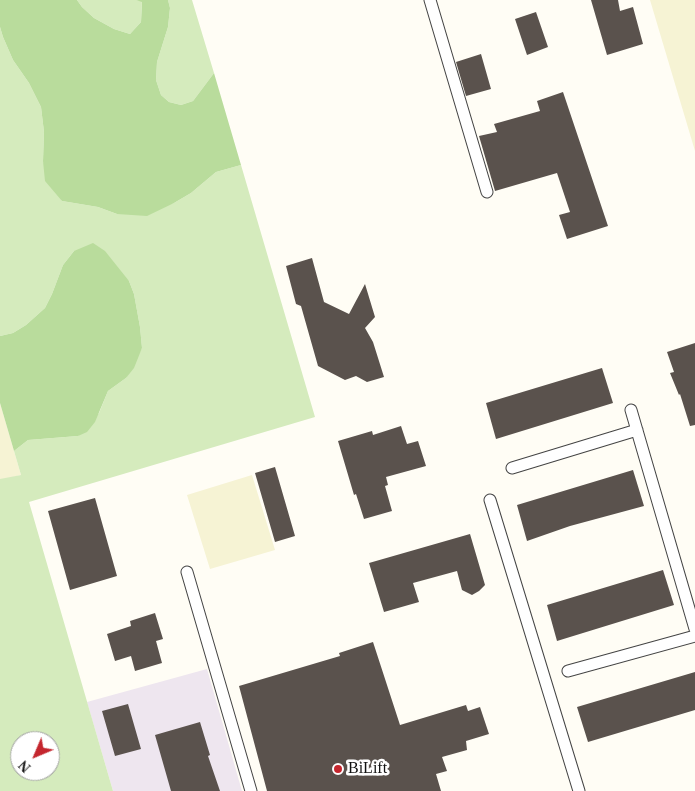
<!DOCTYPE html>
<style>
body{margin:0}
#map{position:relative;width:695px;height:791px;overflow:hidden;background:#fffdf5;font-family:Georgia,serif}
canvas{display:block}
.north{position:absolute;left:10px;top:731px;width:50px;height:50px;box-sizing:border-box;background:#fff;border:1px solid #a0a0a0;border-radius:50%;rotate:225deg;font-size:14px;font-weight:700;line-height:20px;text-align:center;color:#111}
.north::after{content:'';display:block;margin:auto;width:18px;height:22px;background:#c4262e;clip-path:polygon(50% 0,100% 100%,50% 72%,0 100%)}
</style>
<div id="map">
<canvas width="695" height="791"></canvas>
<div class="north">N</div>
</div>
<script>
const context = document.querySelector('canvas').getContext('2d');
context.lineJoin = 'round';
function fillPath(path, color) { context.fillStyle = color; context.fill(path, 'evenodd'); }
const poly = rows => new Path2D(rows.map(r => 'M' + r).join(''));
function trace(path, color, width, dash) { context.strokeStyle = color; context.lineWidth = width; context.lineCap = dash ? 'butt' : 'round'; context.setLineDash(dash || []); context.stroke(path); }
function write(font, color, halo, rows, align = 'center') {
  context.font = font + ' Georgia,serif'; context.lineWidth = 5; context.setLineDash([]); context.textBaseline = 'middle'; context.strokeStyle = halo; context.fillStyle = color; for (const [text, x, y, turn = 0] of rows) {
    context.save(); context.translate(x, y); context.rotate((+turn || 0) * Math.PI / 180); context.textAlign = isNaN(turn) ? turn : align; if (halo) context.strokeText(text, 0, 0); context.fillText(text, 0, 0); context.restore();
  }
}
fillPath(poly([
 [207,669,242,791,113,791,87,702]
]), '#eee6ef');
fillPath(poly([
 [650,0,695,0,695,151],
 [0,403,21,475,1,480,0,479],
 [252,475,275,550,210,569,187,495]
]), '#f6f3d4');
fillPath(poly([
 [77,0,136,0,142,1,141,22,130,34,114,29,94,18,82,7],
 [168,0,192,0,214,73,193,101,181,105,169,102,161,95,156,80,157,62,168,27,170,8],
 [0,27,3,37,13,60,29,83,41,107,44,132,43,161,62,201,98,207,117,214,174,203,191,193,216,172,241,165,315,417,29,502,113,791,0,791,0,479,21,475,14,451,28,440,78,436,99,413,108,391,126,378,142,348,140,327,134,294,129,281,74,251,63,265,52,294,45,308,26,325,13,333,0,336],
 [20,741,50,741,50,771,20,771]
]), '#d5ebbd');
fillPath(poly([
 [0,0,77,0,82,7,94,18,114,29,130,34,141,22,142,2,136,0,168,0,170,8,168,27,157,62,156,80,161,95,169,102,181,105,193,101,214,73,241,165,216,172,191,193,174,203,147,216,117,214,98,207,62,201,45,181,43,161,44,132,41,107,29,83,13,60,3,37,0,27],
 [93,243,105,251,129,281,134,294,140,327,142,348,134,368,126,378,108,391,95,422,87,432,78,436,28,440,14,451,0,403,0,336,13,333,26,325,45,308,52,294,63,265,74,251]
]), '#b9dc9c');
fillPath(poly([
 [591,0,618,0,620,11,633,7,643,44,607,55],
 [536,12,548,47,527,55,515,19],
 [481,54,491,89,466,96,456,62],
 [563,92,608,226,567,239,559,215,570,212,557,173,495,191,479,136,497,132,494,124,540,111,537,101],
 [312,258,324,302,349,314,365,284,375,317,365,328,373,342,384,377,367,382,356,376,345,380,318,366,301,306,296,304,286,266],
 [695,343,695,425,690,426,680,394,679,395,670,373,674,372,667,352],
 [602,368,613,403,496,439,486,403],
 [401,426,407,444,418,441,426,466,386,477,388,485,385,486,392,511,364,519,356,494,354,495,338,441,372,431,373,435],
 [275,467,295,536,275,542,255,473],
 [633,470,644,506,570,526,527,541,517,505],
 [95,498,117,576,70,590,48,511],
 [470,534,485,585,479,591,472,595,462,590,457,571,413,583,419,602,384,612,369,563],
 [663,570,674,605,557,641,547,605],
 [155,613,163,639,156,641,162,663,135,671,131,656,115,661,107,634,131,626,130,621],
 [373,642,400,725,466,705,468,711,480,707,489,734,466,741,467,750,442,757,447,771,436,774,441,791,267,791,239,686,340,656,339,653],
 [695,672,695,710,588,742,577,707],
 [128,704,141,749,115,756,102,711],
 [200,722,210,755,208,756,220,791,171,791,155,735]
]), '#5a524d');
const lane = poly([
 [430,0,487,192],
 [631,410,695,629],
 [512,468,637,430],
 [490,500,579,791],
 [187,572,251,791],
 [568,671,695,636]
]);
trace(lane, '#444', 13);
trace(lane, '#fff', 11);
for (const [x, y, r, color] of [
 [338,769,5,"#c4262e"]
]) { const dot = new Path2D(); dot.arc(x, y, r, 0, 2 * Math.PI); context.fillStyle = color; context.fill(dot); trace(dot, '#fff', 2); }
write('16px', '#111', '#fff', [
 ["BiLift",348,769]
], 'left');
</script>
